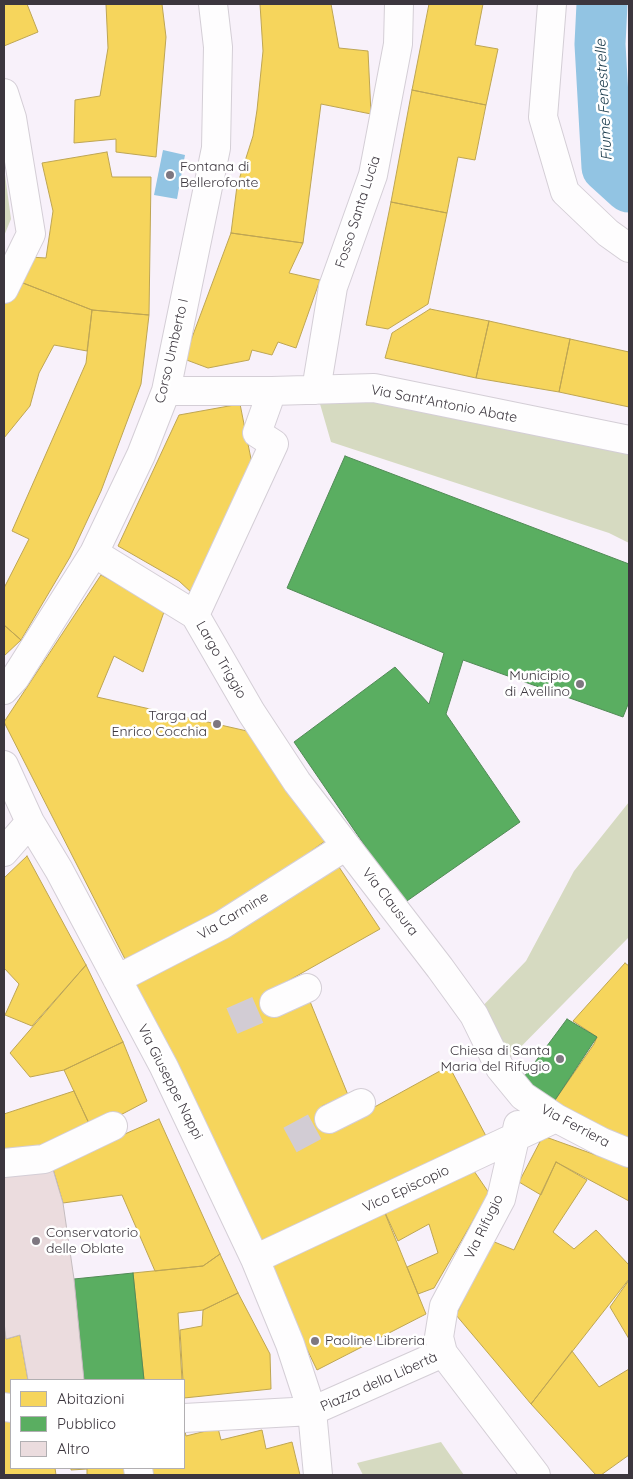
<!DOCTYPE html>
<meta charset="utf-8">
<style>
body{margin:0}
#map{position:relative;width:633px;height:1479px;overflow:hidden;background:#f8f1fa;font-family:Quicksand,sans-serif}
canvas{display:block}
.frame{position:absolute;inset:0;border:5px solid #3c363e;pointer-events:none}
.legend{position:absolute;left:10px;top:1379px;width:175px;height:90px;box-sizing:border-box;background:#fff;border:1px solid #b1afb2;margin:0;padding:6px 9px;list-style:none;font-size:15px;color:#3c363e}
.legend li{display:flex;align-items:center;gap:10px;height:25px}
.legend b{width:25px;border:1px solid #b1afb2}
</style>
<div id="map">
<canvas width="633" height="1479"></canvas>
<div class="frame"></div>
<ul class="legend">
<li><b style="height:14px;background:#f6d55c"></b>Abitazioni</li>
<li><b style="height:14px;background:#5aae61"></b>Pubblico</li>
<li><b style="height:14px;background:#ebdcde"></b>Altro</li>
</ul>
</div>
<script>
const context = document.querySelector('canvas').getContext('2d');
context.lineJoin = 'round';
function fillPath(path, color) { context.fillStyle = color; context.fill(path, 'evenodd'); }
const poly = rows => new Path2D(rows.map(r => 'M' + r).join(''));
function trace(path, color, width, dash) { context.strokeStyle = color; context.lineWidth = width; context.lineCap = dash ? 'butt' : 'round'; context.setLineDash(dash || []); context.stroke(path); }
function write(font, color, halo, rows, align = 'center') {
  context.font = font + ' Quicksand,sans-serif'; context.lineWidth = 5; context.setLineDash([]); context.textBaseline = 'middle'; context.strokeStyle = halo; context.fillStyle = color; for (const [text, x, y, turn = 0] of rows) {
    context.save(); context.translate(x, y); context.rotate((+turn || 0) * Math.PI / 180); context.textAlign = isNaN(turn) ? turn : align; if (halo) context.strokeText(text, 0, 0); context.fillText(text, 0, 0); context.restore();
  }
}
fillPath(poly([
 [4,167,11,219,4,236],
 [316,390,629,440,629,543,609,533,331,442],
 [629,802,629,937,500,1068,474,1015,526,961,574,871],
 [441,1442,464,1475,363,1475,357,1463]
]), '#d6dac1');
fillPath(poly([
 [163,150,185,155,177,199,154,195]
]), '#92c4e3');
const homes = poly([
 [4,4,27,4,38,32,4,46,4,4],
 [106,4,162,4,166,37,156,157,116,152,116,139,74,143,75,100,100,96,108,48,106,4],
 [260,4,331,4,339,48,368,51,371,114,321,104,303,243,231,233,237,186,253,136,257,110,263,51,260,4],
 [429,4,483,4,475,45,498,49,486,105,412,90,429,4],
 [412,90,486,105,475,160,458,157,447,213,391,202,412,90],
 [107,152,112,177,151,177,149,315,92,310,23,283,30,257,46,258,53,211,42,163,107,152],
 [391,202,447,213,428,304,388,329,366,325,391,202],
 [231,233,303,243,289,273,320,280,296,348,278,342,272,355,252,350,249,360,208,368,184,359,231,233],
 [23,283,92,310,87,351,54,345,39,373,30,406,4,438,4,304,23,283],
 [430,309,489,321,476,378,385,358,392,333,430,309],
 [92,310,149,315,141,384,101,491,70,557,21,640,4,625,4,588,29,539,12,531,86,363,92,310],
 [489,321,570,339,559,392,476,378,489,321],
 [570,339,629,352,629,407,559,392,570,339],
 [240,404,253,469,192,593,179,581,118,546,179,415,240,404],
 [101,575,165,609,143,672,114,656,97,697,247,731,325,841,223,915,125,959,4,722,101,575],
 [4,625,21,640,4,656,4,625],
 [27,856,86,965,32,1026,5,1015,19,984,4,968,4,878,27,856],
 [339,867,380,929,270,991,309,999,348,1095,322,1106,329,1119,360,1115,449,1066,486,1136,260,1244,132,983,339,867],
 [625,963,629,966,629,1143,553,1103,594,1044,597,1037,573,1021,625,963],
 [86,965,123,1042,64,1070,30,1077,10,1053,86,965],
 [123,1042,147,1101,92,1130,64,1070,123,1042],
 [74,1091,92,1130,4,1158,4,1114,74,1091],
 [159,1119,220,1254,203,1266,155,1271,122,1195,63,1203,52,1166,159,1119],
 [543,1136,629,1167,629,1201,556,1162,541,1195,519,1182,543,1136],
 [556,1162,587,1180,553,1232,574,1249,596,1230,629,1265,629,1279,531,1404,456,1315,492,1241,514,1250,556,1162],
 [474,1171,489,1193,434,1288,418,1294,407,1267,438,1253,429,1224,398,1241,382,1206,474,1171],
 [382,1206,426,1314,317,1370,266,1264,382,1206],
 [220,1254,238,1293,203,1310,178,1313,182,1380,144,1380,133,1273,203,1266,220,1254],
 [629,1280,629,1339,610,1307,629,1280],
 [238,1293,270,1354,271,1389,184,1398,180,1330,202,1326,203,1310,238,1293],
 [4,1322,6,1339,20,1335,28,1380,11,1380,11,1397,4,1396,4,1322],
 [572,1351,599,1387,629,1369,629,1455,601,1475,596,1475,531,1404,572,1351],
 [4,1415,11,1416,11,1468,55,1468,56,1475,4,1475,4,1415],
 [184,1426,186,1436,218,1428,221,1440,262,1430,266,1449,292,1442,300,1475,148,1475,146,1468,184,1468,184,1426],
 [71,1468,129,1468,130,1475,87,1475,87,1469,71,1470,71,1468]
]);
fillPath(homes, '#f6d55c');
trace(homes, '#bea553', 1);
const public = poly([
 [345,456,629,564,629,702,623,717,463,660,446,714,520,822,404,903,294,742,395,667,429,704,444,653,287,588,345,456],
 [567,1019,597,1037,553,1103,521,1081,567,1019],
 [133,1273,144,1380,84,1380,74,1279,133,1273]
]);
fillPath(public, '#5aae61');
trace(public, '#518a56', 1);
trace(poly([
 [602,4,600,44,607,167,629,187]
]), '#92c4e3', 51);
const building = poly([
 [52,1166,63,1203,74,1279,84,1380,28,1380,20,1335,6,1339,4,1322,4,1169,52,1166]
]);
fillPath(building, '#ebdcde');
trace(building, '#c4bcbf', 1);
trace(poly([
 [232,1021,274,1003],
 [290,1140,329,1119]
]), '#d2ccd4', 28, [28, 14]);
const street = poly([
 [552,4,543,117,565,192,608,233,629,248],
 [4,93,12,118,31,234,4,289],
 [316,390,333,287,373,175,398,44,399,4],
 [166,391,272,391,374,388,629,440],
 [94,553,195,615,251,712,297,782,440,968,474,1015,500,1068,523,1096,556,1118,602,1142,629,1153],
 [195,615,274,444,257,433,272,391],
 [4,690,15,678,94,553,141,455,166,391,216,148,218,47,213,4],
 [4,765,30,822,59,870,164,1067,255,1259,290,1344,312,1411,318,1475],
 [4,852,30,822],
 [117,979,222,925,346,846],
 [274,1003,307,988],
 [329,1119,361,1103],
 [4,1163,44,1159,113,1126],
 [255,1259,556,1118],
 [443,1353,439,1337,444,1306,501,1199,518,1125],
 [4,1407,11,1408],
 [184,1418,312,1411,443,1353,536,1475],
 [138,1468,139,1475]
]);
trace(street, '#d4ced6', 30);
trace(street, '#fefdfe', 28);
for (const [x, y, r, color] of [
 [170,175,5,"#7e7780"],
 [580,684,5,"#7e7780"],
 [217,724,5,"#7e7780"],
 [560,1059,5,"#7e7780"],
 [36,1241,5,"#7e7780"],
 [315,1341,5,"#7e7780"]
]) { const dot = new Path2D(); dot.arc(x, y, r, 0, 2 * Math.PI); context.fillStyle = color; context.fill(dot); trace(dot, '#fff', 2); }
write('14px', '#3c363e', '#fff', [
 ["Fontana di",180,167],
 ["Bellerofonte",180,183],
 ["Municipio",570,676,"right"],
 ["di Avellino",570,692,"right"],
 ["Targa ad",207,716,"right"],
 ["Enrico Cocchia",207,732,"right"],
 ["Chiesa di Santa",550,1051,"right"],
 ["Maria del Rifugio",550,1067,"right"],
 ["Conservatorio",46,1233],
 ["delle Oblate",46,1249],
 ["Paoline Libreria",325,1341]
], 'left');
write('14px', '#3c363e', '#fff', [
 ["Fosso Santa Lucia",358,212,-72],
 ["Corso Umberto I",172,351,-77],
 ["Via Sant'Antonio Abate",444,404,11],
 ["Largo Triggio",221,660,60],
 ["Via Clausura",390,902,52],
 ["Via Carmine",233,916,-31],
 ["Via Giuseppe Nappi",170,1082,63],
 ["Via Ferriera",575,1126,28],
 ["Vico Episcopio",406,1189,-25],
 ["Via Rifugio",484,1227,-64],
 ["Piazza della Libertà",379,1382,-24]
]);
write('italic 15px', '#1b3c4d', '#fff', [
 ["Fiume Fenestrelle",604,100,-93]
]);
</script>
